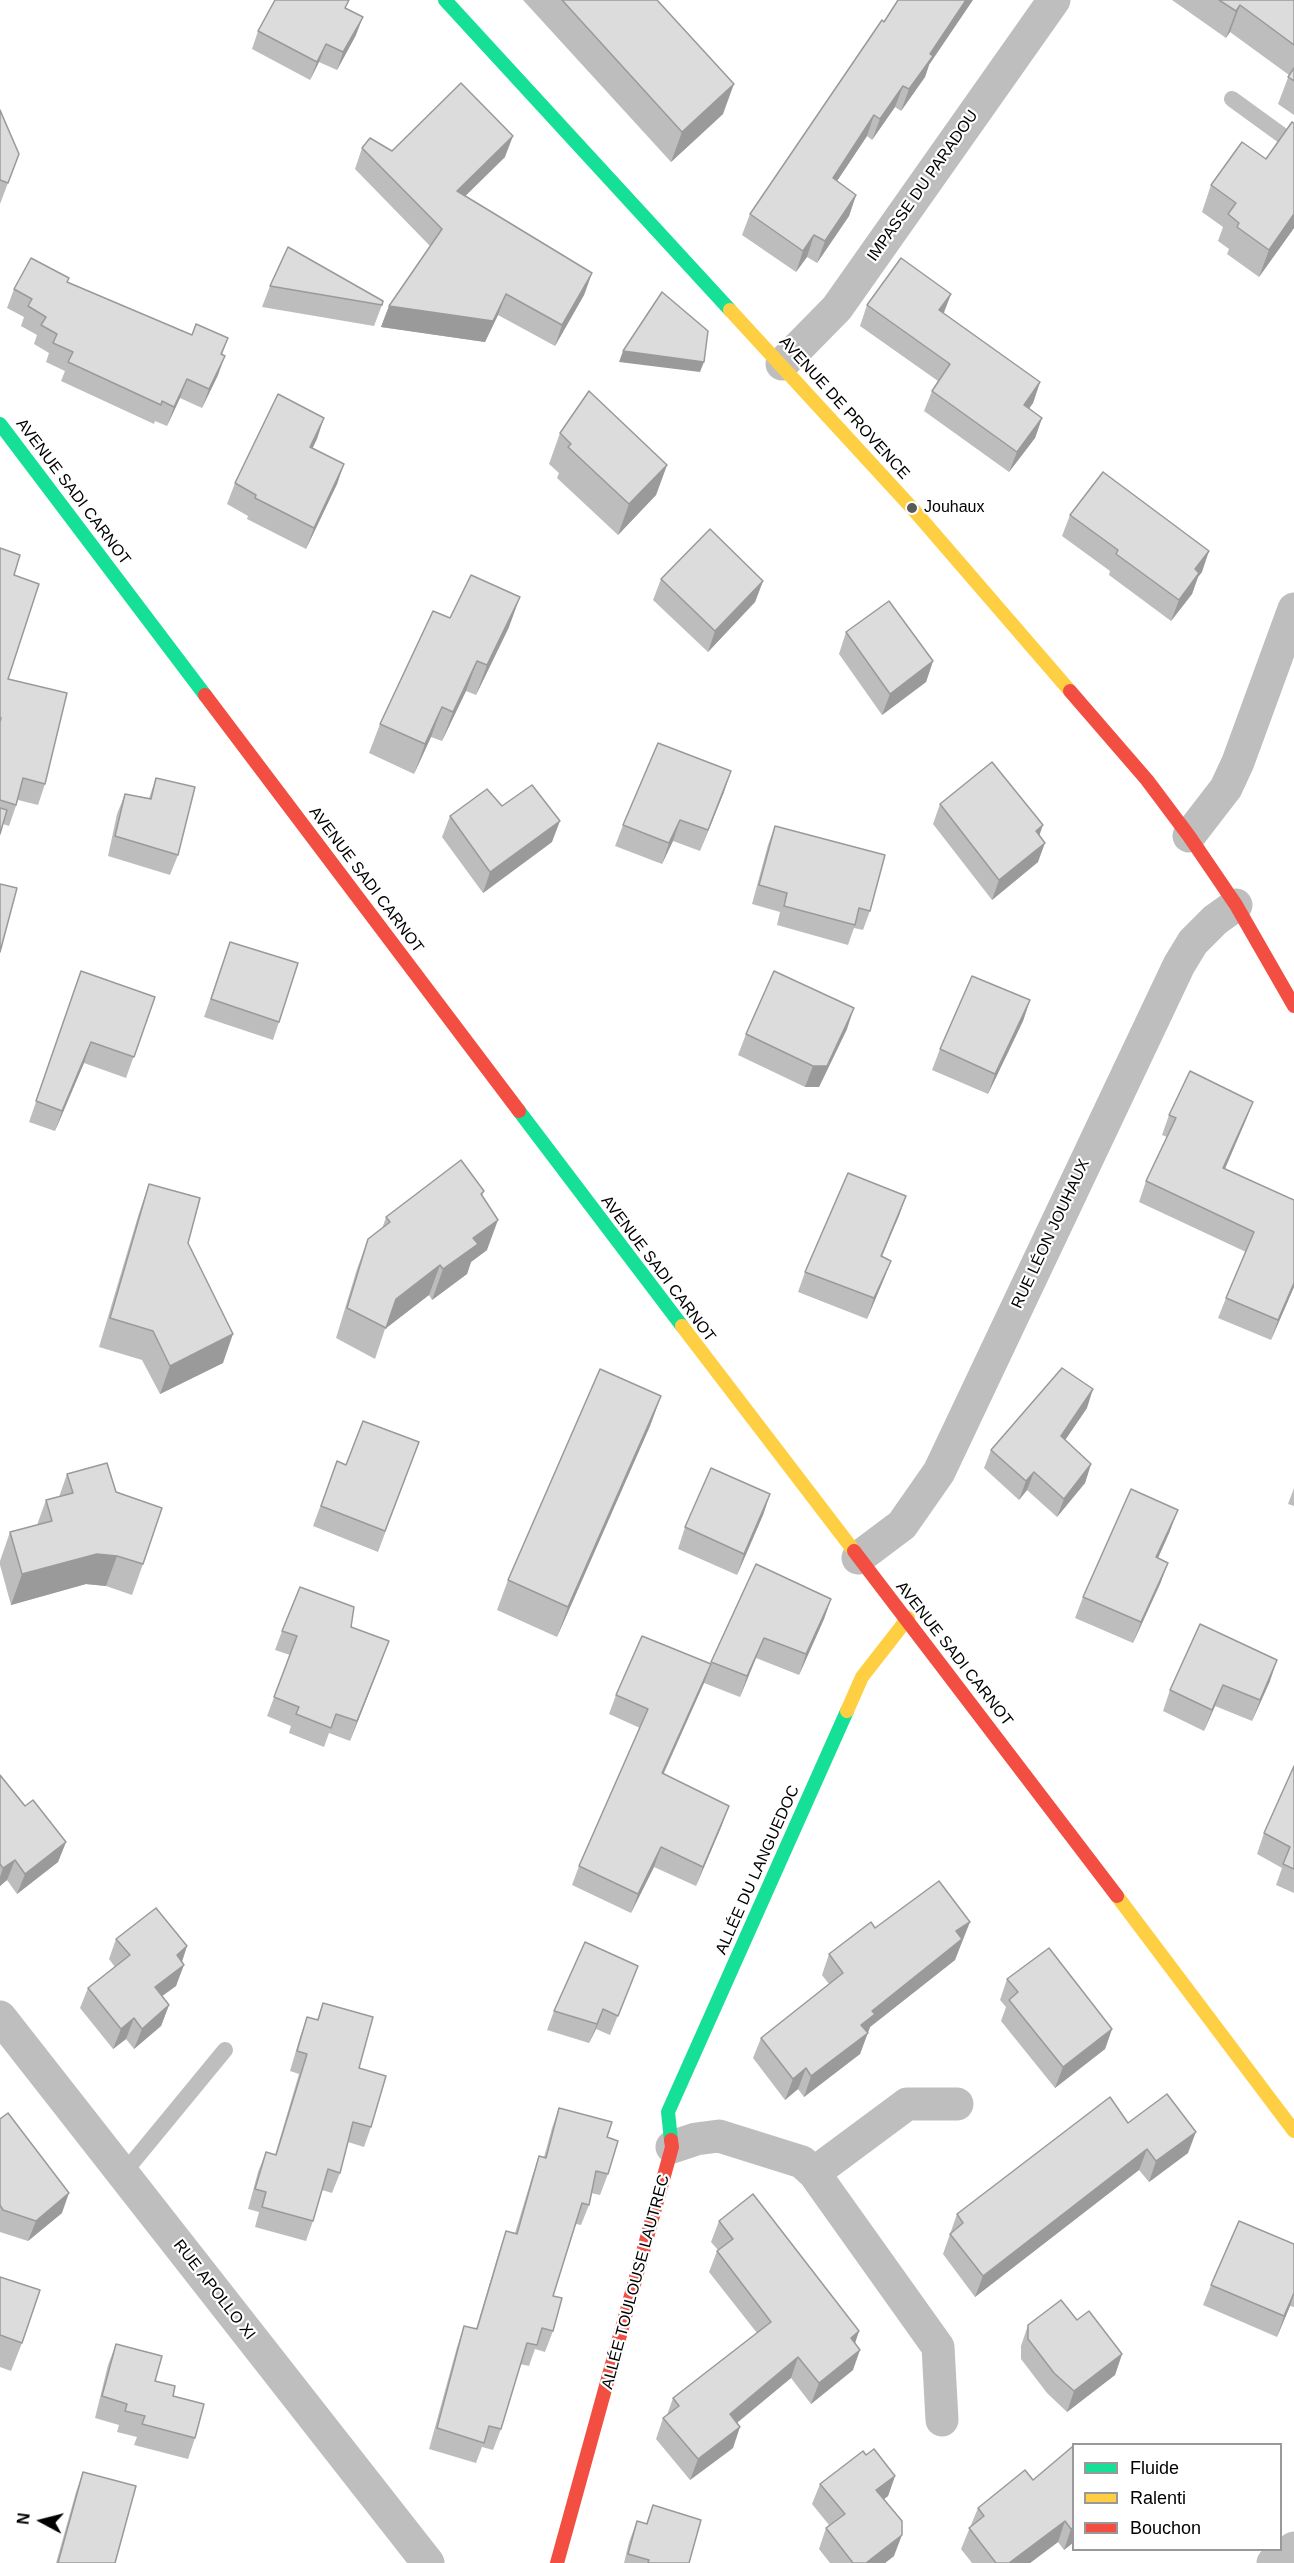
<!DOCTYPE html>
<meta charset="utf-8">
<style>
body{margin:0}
#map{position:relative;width:1294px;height:2563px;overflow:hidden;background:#fff;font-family:Arial,sans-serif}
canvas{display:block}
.legend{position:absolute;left:1072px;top:2443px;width:210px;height:108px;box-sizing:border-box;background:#fff;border:2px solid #999;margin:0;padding:8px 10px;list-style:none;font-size:18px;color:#000}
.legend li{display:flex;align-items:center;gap:12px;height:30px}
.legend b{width:30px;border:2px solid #999}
.north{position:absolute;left:12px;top:2491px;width:60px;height:60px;-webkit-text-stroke:4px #fff;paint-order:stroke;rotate:277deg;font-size:16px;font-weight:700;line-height:24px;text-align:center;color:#000}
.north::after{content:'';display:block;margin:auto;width:21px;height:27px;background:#000;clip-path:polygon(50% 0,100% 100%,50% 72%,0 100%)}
</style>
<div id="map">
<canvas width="1294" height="2563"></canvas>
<ul class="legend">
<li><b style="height:8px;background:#16e098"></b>Fluide</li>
<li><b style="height:8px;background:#ffcf43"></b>Ralenti</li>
<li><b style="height:8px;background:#f24e42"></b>Bouchon</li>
</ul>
<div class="north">N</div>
</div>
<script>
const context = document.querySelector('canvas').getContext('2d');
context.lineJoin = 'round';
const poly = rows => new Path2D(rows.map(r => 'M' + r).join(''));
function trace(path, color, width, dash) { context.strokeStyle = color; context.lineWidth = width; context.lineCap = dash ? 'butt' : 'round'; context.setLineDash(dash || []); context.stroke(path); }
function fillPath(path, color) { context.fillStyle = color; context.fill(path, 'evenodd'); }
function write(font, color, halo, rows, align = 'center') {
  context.font = font + ' Arial,sans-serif'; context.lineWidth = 4.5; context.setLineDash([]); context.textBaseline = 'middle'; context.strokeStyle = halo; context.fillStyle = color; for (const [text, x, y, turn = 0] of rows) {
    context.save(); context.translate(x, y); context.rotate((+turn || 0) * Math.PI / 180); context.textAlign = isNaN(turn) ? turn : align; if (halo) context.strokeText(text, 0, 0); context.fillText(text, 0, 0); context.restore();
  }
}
trace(poly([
 [1232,99,1294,144],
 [123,2174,225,2050]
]), '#bebebe', 16);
trace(poly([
 [782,364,837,308,1054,0],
 [1189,836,1226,788,1238,762,1294,609],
 [858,1558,902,1525,939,1472,1179,965,1193,942,1215,920,1236,905],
 [0,2017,428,2563],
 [672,2147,696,2139,719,2136,802,2162,814,2173,938,2347,942,2420],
 [814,2173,907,2104,957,2104],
 [1273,2563,1294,2548]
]), '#bebebe', 33);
trace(poly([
 [445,0,730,310],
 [0,424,205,695],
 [519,1111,682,1326],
 [671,2140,668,2112,847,1711]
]), '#16e098', 14);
trace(poly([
 [730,310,912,508,1070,691],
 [682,1326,854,1551],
 [847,1711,862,1677,908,1618],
 [1117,1896,1294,2131]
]), '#ffcf43', 14);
trace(poly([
 [1070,691,1147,780,1189,836,1236,905,1294,1006],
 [205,695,519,1111],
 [854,1551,1117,1896],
 [557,2563,672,2147,671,2140]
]), '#f24e42', 14);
fillPath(poly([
 [523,0,657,0,723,114,671,162],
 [1172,0,1294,0,1294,115,1278,104,1289,75,1230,32,1226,38],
 [347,9,356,35,337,70,319,62,310,80,252,49,258,31],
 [882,20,929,65,925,77,901,111,895,107,872,140,867,136,837,181,856,195,849,216,817,263,807,257,796,272,742,235,750,214],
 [0,110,19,154,0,204],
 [1294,123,1294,228,1259,277,1227,254,1229,249,1218,241,1223,227,1202,212,1211,185,1266,159],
 [362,148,392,151,505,157,465,196,592,273,584,295,555,346,498,315,485,342,381,327,389,306,430,246,355,169],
 [68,282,192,335,228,338,222,355,218,375,202,408,180,398,167,426,155,421,154,424,61,381,65,371,46,362,49,353,34,344,37,335,21,326,24,317,7,308,14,289],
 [270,286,382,305,374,326,262,307],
 [951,294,944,313,1040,382,1033,403,1029,408,1042,418,1035,438,1009,472,924,411,932,391,938,381,860,326,867,305],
 [324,418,312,448,344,464,337,484,306,549,247,519,248,516,227,504,235,483],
 [560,433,667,465,656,495,618,535,557,478,559,473,549,464],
 [1070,515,1202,572,1198,577,1192,594,1171,621,1109,575,1110,571,1062,536],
 [0,548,14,575,8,679,45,784,38,805,18,800,9,826,3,824,0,834],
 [661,579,763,581,755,602,708,652,653,600],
 [450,618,509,627,476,695,466,691,442,741,431,737,414,774,369,753,380,724],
 [846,632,933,661,926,682,882,715,839,654],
 [156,778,178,855,170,875,108,856,117,814,125,794,149,798],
 [724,792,700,851,673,841,662,864,615,846,623,825],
 [940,804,1039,835,1038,862,992,900,933,824],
 [502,806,552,842,483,893,442,837,450,816],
 [775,826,870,911,863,930,854,928,848,945,777,925,780,912,752,904,768,845],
 [230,942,279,1022,273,1040,204,1017],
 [81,971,155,997,126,1078,84,1063,55,1131,29,1122],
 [1030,1000,1023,1021,988,1094,932,1070,940,1049],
 [847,1029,819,1087,805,1087,738,1055,746,1034],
 [1253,1102,1245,1122,1225,1169,1294,1200,1294,1287,1271,1340,1218,1318,1226,1298,1246,1252,1139,1202,1146,1181,1167,1137,1162,1135,1169,1115],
 [149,1184,188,1243,223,1363,160,1394,142,1360,99,1347,139,1213],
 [484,1191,482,1196,487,1250,471,1262,467,1274,432,1300,429,1295,385,1329,375,1359,336,1338,357,1269,368,1239,382,1229,386,1217],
 [906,1196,882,1257,891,1261,883,1281,867,1319,798,1292,805,1272],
 [661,1396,650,1426,557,1637,497,1610,508,1580],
 [1087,1408,1065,1440,1091,1464,1085,1483,1057,1517,1027,1490,1019,1500,984,1468,991,1450],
 [419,1442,378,1552,313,1526,337,1461,346,1465],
 [67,1474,116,1492,143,1564,132,1595,106,1586,86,1584,11,1605,0,1565,0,1561,10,1532,37,1525,46,1500,59,1497],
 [1294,1488,1294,1506,1288,1504],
 [770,1494,763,1515,737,1575,678,1549,685,1527],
 [1170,1531,1158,1558,1168,1563,1160,1584,1133,1643,1075,1618,1083,1597],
 [756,1564,831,1599,824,1619,799,1675,756,1658,740,1697,704,1683,664,1773,722,1825,696,1886,654,1867,631,1913,572,1885,579,1866,640,1728,609,1714,616,1695,711,1664],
 [1200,1624,1270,1681,1252,1721,1215,1706,1204,1731,1163,1711,1170,1690],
 [351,1627,382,1660,350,1741,329,1733,324,1747,289,1733,291,1726,267,1716,290,1655,275,1650,282,1631],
 [1294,1766,1294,1893,1276,1885,1282,1868,1257,1854,1264,1833],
 [0,1775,25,1806,66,1842,58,1862,17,1894,7,1880,0,1886],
 [875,1928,962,1942,961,1943,955,1960,870,2027,860,2054,804,2097,798,2089,785,2100,753,2058,761,2038,829,1984,822,1975,829,1954],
 [116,1939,187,1946,182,1962,176,1986,162,1996,169,2005,161,2026,134,2049,126,2039,113,2049,80,2008,88,1988,115,1967,109,1959],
 [638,1966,610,2035,596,2029,589,2043,547,2030,554,2011],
 [1007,1979,1112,2029,1105,2049,1055,2088,1001,2021,1006,2007,1000,2000],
 [323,2003,359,2068,371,2127,364,2147,348,2142,340,2173,332,2193,322,2190,313,2221,306,2241,255,2227,259,2212,248,2209,258,2172,266,2152,275,2155,299,2074,290,2071,300,2037,307,2017,317,2020],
 [559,2108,607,2137,608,2174,600,2195,591,2193,589,2205,581,2225,576,2224,553,2296,553,2331,545,2352,535,2349,529,2366,520,2364,501,2429,493,2450,482,2447,476,2463,429,2449,457,2347,464,2326,476,2329,499,2252,506,2231,515,2233,532,2177,539,2156,544,2157,552,2128],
 [0,2119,62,2213,28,2241,0,2232],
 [1128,2123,1188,2153,1149,2182,1139,2170,975,2297,943,2254,957,2214],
 [719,2221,859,2331,855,2343,853,2370,811,2404,791,2378,737,2423,733,2448,690,2480,656,2439,663,2418,667,2415,673,2398,757,2333,709,2272,717,2251,718,2250,711,2242],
 [1294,2244,1294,2307,1290,2306,1277,2337,1203,2305,1211,2285],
 [0,2277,22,2343,11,2371,0,2367],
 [1028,2325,1122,2354,1115,2375,1067,2412,1047,2393,1021,2359,1021,2346],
 [116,2344,155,2381,173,2396,195,2438,188,2459,134,2445,137,2437,117,2432,119,2425,95,2418,108,2365],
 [1074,2449,1074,2542,1064,2550,1058,2542,1030,2563,972,2563,961,2549,978,2508,1033,2480],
 [866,2455,895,2476,888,2496,884,2499,894,2556,885,2563,830,2563,819,2549,826,2528,829,2525,812,2504,820,2484],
 [83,2472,115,2563,56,2563,76,2492],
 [653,2505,689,2563,624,2563,629,2542,637,2521,646,2524]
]), '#bdbdbd');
fillPath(poly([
 [966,0,973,0,929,65,925,77,901,111,909,89,930,54],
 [1240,5,1230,32,1226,38,1236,11],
 [363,17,356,35,337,70,343,52],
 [326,44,319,62,310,80,317,62],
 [734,84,723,114,671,162,682,132],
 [903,86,895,107,872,140,880,119],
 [874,115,867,136,825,199,833,178],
 [513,136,505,157,449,212,457,191],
 [856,195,849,216,817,263,825,241],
 [1294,214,1294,228,1259,277,1269,250],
 [814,235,807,257,796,272,803,251],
 [592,273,584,295,555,346,562,325],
 [506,294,498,315,485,342,381,327,389,306],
 [951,294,943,314,939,310],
 [623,351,704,362,700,372,619,362],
 [225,356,218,375,202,408,209,389],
 [187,379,180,398,167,426,174,407],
 [1040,382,1033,403,1017,426,1024,405],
 [324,418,317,439,303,468,310,447],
 [1042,418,1035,438,1009,472,1017,452],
 [344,464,337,484,306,549,314,528],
 [667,465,656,495,618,535,629,504],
 [1209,551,1202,572,1198,577,1192,594,1171,621,1179,600,1195,569],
 [763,581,755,602,708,652,715,631],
 [520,597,509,627,476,695,487,665],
 [477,661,466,691,442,741,453,712],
 [933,661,926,682,882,715,890,694],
 [442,707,431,737,414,774,425,744],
 [731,771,724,792,700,851,708,830],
 [680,820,673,841,662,864,669,843],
 [560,821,552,842,483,893,490,872],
 [1043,825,1036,845,1036,831],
 [1045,843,1038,862,992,900,999,880],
 [1030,1000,1023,1021,988,1094,995,1074],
 [854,1008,847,1029,819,1087,805,1087,813,1066],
 [91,1042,84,1063,55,1131,62,1111],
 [1253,1102,1245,1122,1216,1189,1223,1168],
 [906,1196,899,1216,873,1276,881,1256],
 [498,1220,487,1250,471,1262,467,1274,432,1300,443,1269,473,1238],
 [891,1261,883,1281,867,1319,874,1298],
 [440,1265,429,1295,385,1329,396,1299],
 [1294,1283,1294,1287,1271,1340,1278,1320],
 [233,1334,223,1363,160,1394,170,1366],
 [1093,1389,1087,1408,1055,1455,1061,1436],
 [661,1396,650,1426,557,1637,568,1607],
 [1091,1464,1085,1483,1057,1517,1064,1499],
 [1034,1472,1027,1490,1019,1500,1026,1481],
 [770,1494,763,1515,737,1575,744,1554],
 [1178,1510,1170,1531,1149,1578,1156,1557],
 [97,1554,117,1556,106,1586,86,1584,11,1605,22,1574],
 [1168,1563,1160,1584,1133,1643,1141,1622],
 [831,1599,824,1619,799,1675,806,1654],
 [764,1638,756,1658,740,1697,747,1676],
 [389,1641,382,1660,350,1741,357,1721],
 [1277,1660,1270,1681,1252,1721,1260,1700],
 [711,1664,704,1683,655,1792,662,1773],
 [1223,1685,1215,1706,1204,1731,1212,1710],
 [729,1806,722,1825,696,1886,703,1867],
 [66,1842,58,1862,17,1894,25,1874],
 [661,1847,654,1867,631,1913,638,1894],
 [15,1860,7,1880,0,1886,0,1877,3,1868],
 [970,1922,955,1960,870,2027,860,2054,804,2097,811,2076,861,2025,872,2011,956,1931],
 [187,1946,180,1967,177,1955],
 [184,1965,176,1986,147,2007,155,1987],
 [169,2005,161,2026,134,2049,142,2029],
 [603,2009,596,2029,589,2043,597,2024],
 [134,2018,126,2039,113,2049,121,2029],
 [1112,2029,1105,2049,1055,2088,1063,2067],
 [806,2068,798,2089,785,2100,793,2079],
 [1196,2132,1188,2153,1149,2182,1156,2161],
 [1147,2149,1139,2170,975,2297,983,2276],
 [69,2193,62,2213,28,2241,36,2221],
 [1294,2293,1290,2306,1277,2337,1284,2316],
 [859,2331,852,2352,851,2338],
 [860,2350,853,2370,811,2404,819,2383],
 [1122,2354,1115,2375,1067,2412,1074,2391],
 [798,2357,791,2378,722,2435,730,2414],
 [740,2427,733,2448,690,2480,698,2459],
 [895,2476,888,2496,869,2511,876,2490],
 [1065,2521,1058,2542,1030,2563,1009,2563],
 [1074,2527,1074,2542,1064,2550,1071,2529],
 [902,2535,894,2556,885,2563,866,2563]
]), '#9a9a9a');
const building = poly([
 [275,0,349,0,345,8,363,17,343,52,326,44,317,62,258,31,275,0],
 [562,0,657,0,734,84,682,132,562,0],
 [898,0,966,0,930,54,933,56,909,89,903,86,880,119,874,115,833,178,856,195,825,241,814,235,803,251,750,214,882,20,884,22,898,0],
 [1219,0,1294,0,1294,45,1240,5,1236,11,1219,0],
 [1294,68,1294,81,1288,77,1294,68],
 [461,83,513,136,457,191,592,273,562,325,506,294,493,321,389,306,442,229,362,148,370,138,392,151,461,83],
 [0,110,19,154,8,183,0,180,0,110],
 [1292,122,1294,123,1294,214,1269,250,1237,227,1239,223,1228,214,1236,203,1211,185,1242,142,1266,159,1292,122],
 [288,247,383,301,382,305,270,286,288,247],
 [31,258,69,278,67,282,192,335,196,324,228,338,221,354,225,356,209,389,187,379,174,407,162,401,161,405,68,362,73,352,53,343,57,334,41,325,46,317,28,306,32,299,14,289,31,258],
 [901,258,951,294,939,310,1040,382,1024,405,1042,418,1017,452,932,391,950,364,867,305,901,258],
 [662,292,708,331,704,362,623,351,662,292],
 [589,391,667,465,629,504,568,447,571,444,560,433,589,391],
 [278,394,324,418,310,447,344,464,314,528,255,498,256,495,235,483,278,394],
 [1103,472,1209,551,1195,569,1199,573,1179,600,1116,554,1118,550,1070,515,1103,472],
 [710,529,763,581,715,631,661,579,710,529],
 [0,548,20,555,14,575,39,584,8,679,67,693,45,784,23,778,16,805,0,800,0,722,1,718,0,718,0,548],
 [471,575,520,597,487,665,477,661,453,712,442,707,425,744,380,724,433,611,450,618,471,575],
 [889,601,933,661,890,694,846,632,889,601],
 [658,743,731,771,708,830,680,820,669,843,623,825,658,743],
 [992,762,1043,825,1036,831,1045,843,999,880,940,804,992,762],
 [156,778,195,787,178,855,115,836,125,794,151,799,156,778],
 [532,785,560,821,490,872,450,816,487,789,502,806,532,785],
 [0,808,7,810,0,834,0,808],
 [775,826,885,855,870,911,859,908,855,925,784,906,787,893,759,885,775,826],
 [0,884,17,888,0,952,0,884],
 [230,942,298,963,279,1022,211,999,230,942],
 [81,971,155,997,134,1057,91,1042,62,1111,36,1101,81,971],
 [774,971,854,1008,827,1066,813,1066,746,1034,774,971],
 [972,976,1030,1000,995,1074,940,1049,972,976],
 [1190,1071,1253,1102,1223,1168,1294,1200,1294,1283,1278,1320,1226,1298,1254,1232,1146,1181,1176,1118,1169,1115,1190,1071],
 [461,1160,484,1191,481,1194,498,1220,473,1238,478,1244,443,1269,440,1265,396,1299,386,1328,347,1308,368,1239,390,1222,386,1217,461,1160],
 [848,1173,906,1196,881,1256,891,1261,874,1298,805,1272,848,1173],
 [149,1184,200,1198,188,1243,233,1334,170,1366,153,1331,110,1318,149,1184],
 [1062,1368,1093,1389,1061,1436,1091,1464,1064,1499,1034,1472,1026,1481,991,1450,1062,1368],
 [600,1369,661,1396,568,1607,508,1580,600,1369],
 [363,1421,419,1442,385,1531,321,1506,337,1461,346,1465,363,1421],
 [107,1463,116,1492,162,1508,143,1564,117,1556,97,1554,22,1574,10,1532,52,1521,46,1500,73,1493,67,1474,107,1463],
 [711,1468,770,1494,744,1554,685,1527,711,1468],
 [1131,1489,1178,1510,1156,1557,1168,1563,1141,1622,1083,1597,1131,1489],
 [756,1564,831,1599,806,1654,764,1638,747,1676,711,1662,756,1564],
 [300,1587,354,1607,351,1627,389,1641,357,1721,336,1714,331,1728,296,1714,299,1707,274,1697,297,1636,282,1631,300,1587],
 [1200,1624,1277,1660,1260,1700,1223,1685,1212,1710,1170,1690,1200,1624],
 [642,1636,711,1664,662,1773,729,1806,703,1867,661,1847,638,1894,579,1866,648,1709,616,1695,642,1636],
 [1294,1766,1294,1869,1283,1864,1290,1847,1264,1833,1294,1766],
 [0,1775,25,1806,33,1800,66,1842,25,1874,15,1860,3,1868,0,1864,0,1775],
 [939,1881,970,1922,956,1931,962,1939,872,2011,875,2014,861,2025,868,2033,811,2076,806,2068,793,2079,761,2038,843,1973,829,1954,871,1922,875,1928,939,1881],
 [156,1908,187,1946,177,1955,184,1965,155,1987,169,2005,142,2029,134,2018,121,2029,88,1988,130,1955,116,1939,156,1908],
 [585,1942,638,1966,618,2016,603,2009,597,2024,554,2011,585,1942],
 [1049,1948,1112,2029,1063,2067,1009,2000,1018,1992,1007,1979,1049,1948],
 [323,2003,373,2017,359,2068,386,2076,371,2127,353,2122,340,2173,328,2169,313,2221,262,2207,266,2192,255,2189,266,2152,276,2155,307,2054,297,2051,307,2017,318,2020,323,2003],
 [1167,2094,1196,2132,1156,2161,1147,2149,983,2276,950,2234,963,2223,957,2214,1110,2097,1128,2123,1167,2094],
 [559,2108,612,2122,607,2137,618,2141,608,2174,596,2171,589,2205,582,2203,553,2296,562,2298,553,2331,542,2328,537,2345,527,2343,501,2429,489,2426,484,2443,437,2428,464,2326,477,2329,506,2231,517,2234,539,2156,546,2158,559,2108],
 [8,2113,69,2193,36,2221,3,2210,0,2205,0,2119,8,2113],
 [753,2194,859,2331,851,2338,860,2350,819,2383,798,2357,730,2414,740,2427,698,2459,663,2418,679,2406,673,2398,771,2322,717,2251,733,2239,719,2221,753,2194],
 [1239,2221,1294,2244,1294,2293,1284,2316,1211,2285,1239,2221],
 [0,2277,40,2290,22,2343,0,2335,0,2277],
 [1061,2300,1077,2320,1089,2311,1122,2354,1074,2391,1054,2373,1028,2339,1028,2325,1061,2300],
 [116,2344,162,2356,155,2381,175,2386,173,2396,204,2404,195,2438,142,2424,145,2416,125,2411,127,2404,102,2396,116,2344],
 [1072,2447,1074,2449,1074,2527,1071,2529,1065,2521,1009,2563,996,2563,969,2528,984,2516,978,2508,1025,2470,1033,2480,1072,2447],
 [874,2449,895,2476,876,2490,902,2521,902,2535,866,2563,853,2563,826,2528,845,2514,820,2484,863,2451,866,2455,874,2449],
 [83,2472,136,2486,115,2563,58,2563,83,2472],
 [653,2505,701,2520,689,2563,648,2563,649,2560,628,2554,637,2521,647,2524,653,2505]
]);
fillPath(building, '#dcdcdc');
trace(building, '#9a9a9a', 1.5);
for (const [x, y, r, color] of [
 [912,508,6,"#595959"]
]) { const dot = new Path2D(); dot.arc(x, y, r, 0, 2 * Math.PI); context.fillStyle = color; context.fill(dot); trace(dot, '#fff', 2); }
write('16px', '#000', '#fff', [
 ["IMPASSE DU PARADOU",923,186,-55],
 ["AVENUE DE PROVENCE",844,408,48],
 ["AVENUE SADI CARNOT",73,492,53],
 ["AVENUE SADI CARNOT",366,880,53],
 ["RUE LÉON JOUHAUX",1051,1234,-65],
 ["AVENUE SADI CARNOT",658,1269,53],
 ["AVENUE SADI CARNOT",954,1654,52],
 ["ALLÉE DU LANGUEDOC",758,1870,-66],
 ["ALLÉE TOULOUSE LAUTREC",636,2282,-75],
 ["RUE APOLLO XI",214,2290,52]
]);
write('16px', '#000', '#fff', [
 ["Jouhaux",924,508]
], 'left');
</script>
